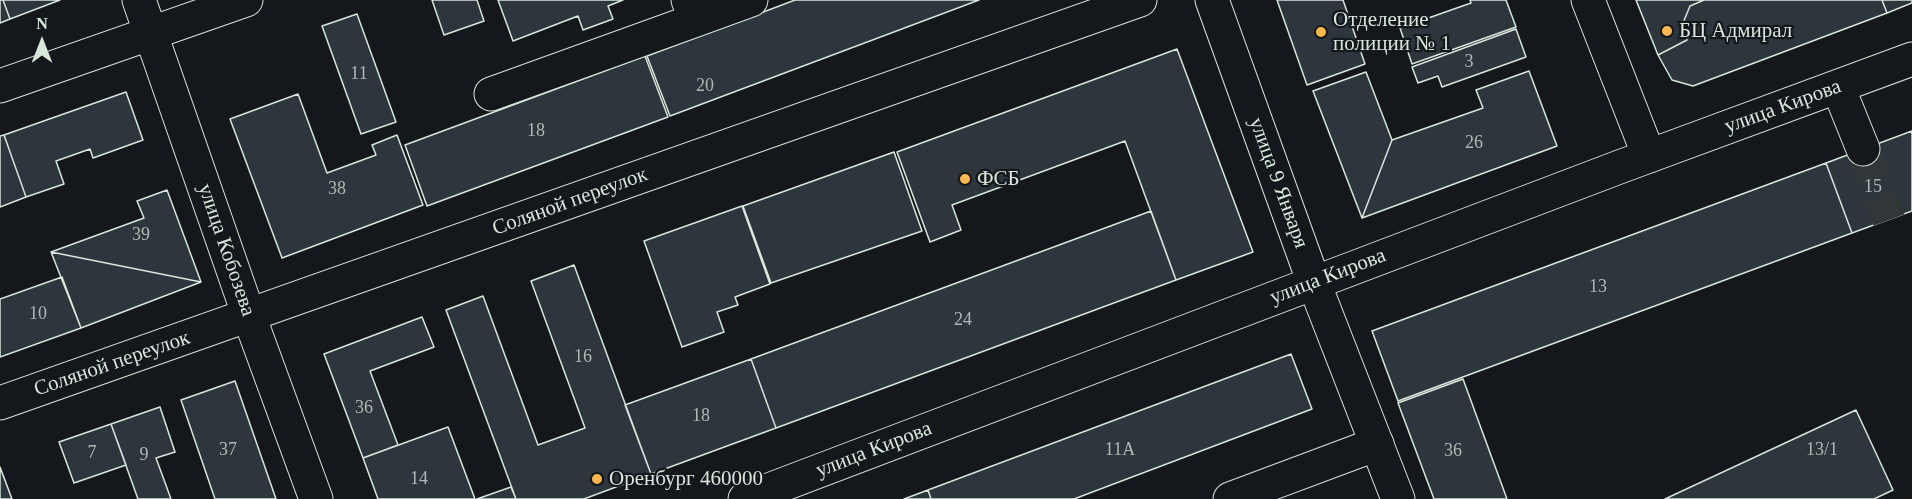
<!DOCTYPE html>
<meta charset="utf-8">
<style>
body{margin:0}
#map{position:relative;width:1912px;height:499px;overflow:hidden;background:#14181c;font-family:"Times New Roman",serif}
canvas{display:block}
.north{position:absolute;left:12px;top:12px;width:60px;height:60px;-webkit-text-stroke:4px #14181c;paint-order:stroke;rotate:0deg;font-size:16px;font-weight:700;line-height:24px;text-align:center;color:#d8e6dc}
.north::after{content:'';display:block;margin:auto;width:21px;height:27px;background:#d8e6dc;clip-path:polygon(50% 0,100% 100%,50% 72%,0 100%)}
</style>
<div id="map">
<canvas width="1912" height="499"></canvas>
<div class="north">N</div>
</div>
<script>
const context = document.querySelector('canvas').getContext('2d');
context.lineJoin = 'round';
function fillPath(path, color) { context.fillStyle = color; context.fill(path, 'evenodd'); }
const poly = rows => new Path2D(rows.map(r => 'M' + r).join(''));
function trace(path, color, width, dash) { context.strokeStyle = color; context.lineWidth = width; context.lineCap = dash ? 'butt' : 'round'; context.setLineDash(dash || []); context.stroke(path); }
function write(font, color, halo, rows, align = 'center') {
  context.font = font + ' "Times New Roman",serif'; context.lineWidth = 4.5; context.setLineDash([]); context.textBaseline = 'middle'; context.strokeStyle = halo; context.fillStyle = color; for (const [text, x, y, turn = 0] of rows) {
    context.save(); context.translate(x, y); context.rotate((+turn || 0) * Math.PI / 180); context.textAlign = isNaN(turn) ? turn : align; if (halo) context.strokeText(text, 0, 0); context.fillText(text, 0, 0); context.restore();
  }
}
const building = poly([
 [0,0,3,0,10,19,0,23,0,0],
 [3,0,60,0,10,19,3,0],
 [432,0,477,0,484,21,444,35,432,0],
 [498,0,623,0,608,6,613,19,583,30,578,16,513,41,498,0],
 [795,0,979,0,670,116,647,56,795,0],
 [1277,0,1343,0,1365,64,1307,85,1277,0],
 [1470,0,1506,0,1516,27,1412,64,1400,28,1471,3,1470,0],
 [1636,0,1704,0,1690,6,1683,23,1687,40,1658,55,1636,0],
 [1704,0,1882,0,1887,13,1693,86,1672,80,1658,55,1687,40,1683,23,1690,6,1704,0],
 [1882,0,1912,0,1912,3,1887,13,1882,0],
 [357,14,396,122,361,134,322,26,357,14],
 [1516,29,1526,57,1442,87,1438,76,1418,83,1412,67,1516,29],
 [1177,49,1253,252,1176,280,1125,141,952,205,961,230,930,242,897,152,1177,49],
 [645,56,668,117,427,206,405,145,645,56],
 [1529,71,1557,146,1362,218,1392,140,1483,108,1476,90,1529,71],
 [1366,72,1392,140,1362,218,1313,91,1366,72],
 [126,92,143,140,93,158,90,149,56,161,64,184,26,197,4,135,126,92],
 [298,94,327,173,376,155,372,145,397,135,423,205,282,258,230,119,298,94],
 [1912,131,1912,211,1852,233,1826,163,1912,131],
 [4,135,26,197,0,207,0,136,4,135],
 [894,152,922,231,771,283,743,206,894,152],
 [1826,163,1852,233,1398,401,1372,331,1826,163],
 [167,190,201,282,51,252,144,218,137,201,167,190],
 [742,206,770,284,735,297,738,305,717,312,724,332,682,347,644,241,742,206],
 [1151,211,1176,280,776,428,751,359,1151,211],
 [51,252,201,282,81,328,51,252],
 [574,265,651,474,584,499,516,499,446,310,483,296,538,445,585,428,531,281,574,265],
 [62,277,81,328,0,357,0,299,62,277],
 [422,317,434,347,370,371,398,445,363,458,324,354,422,317],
 [1291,354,1312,409,1074,499,931,499,928,490,1291,354],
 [751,359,776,428,651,474,625,405,751,359],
 [1463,379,1507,499,1434,499,1398,403,1463,379],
 [235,381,276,499,215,499,181,400,235,381],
 [160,407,175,452,156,458,171,499,138,499,111,424,160,407],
 [1856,410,1893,490,1874,499,1665,499,1856,410],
 [111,424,126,465,74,483,59,442,111,424],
 [448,427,475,499,378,499,363,458,448,427],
 [0,467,12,499,0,499,0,467],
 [511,487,516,499,477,499,511,487],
 [928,490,931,499,904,499,928,490]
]);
fillPath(building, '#2c363c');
trace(building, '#d8e6dc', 1.5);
trace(poly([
 [1863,149,1889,220]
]), '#313739', 33, [33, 16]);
const minor = poly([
 [688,0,696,20,751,0],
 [1588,0,1649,156],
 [0,86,246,0],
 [1838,87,1863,149],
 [491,94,696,20],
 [0,403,1140,0],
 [1230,499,1377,444]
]);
const major = poly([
 [139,0,249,316,316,499],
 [1212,0,1314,283,1398,499],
 [745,499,1622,166,1912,59]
]);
trace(minor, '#d8e6dc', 35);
trace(major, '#d8e6dc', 35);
trace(minor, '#14181c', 33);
trace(major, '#14181c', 33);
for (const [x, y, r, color] of [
 [1667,31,6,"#ffb74d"],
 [1321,32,6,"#ffb74d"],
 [965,179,6,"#ffb74d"],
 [597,479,6,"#ffb74d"]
]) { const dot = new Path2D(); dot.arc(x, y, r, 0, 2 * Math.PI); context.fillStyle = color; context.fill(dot); trace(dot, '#14181c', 2); }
write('18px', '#adbab4', null, [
 ["3",1469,62],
 ["11",359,74],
 ["20",705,86],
 ["18",536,131],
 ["26",1474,143],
 ["15",1873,187],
 ["38",337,189],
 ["39",141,235],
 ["13",1598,287],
 ["10",38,314],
 ["24",963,320],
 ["16",583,357],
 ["36",364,408],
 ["18",701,416],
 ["37",228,450],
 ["11А",1120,450],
 ["13/1",1822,450],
 ["36",1453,451],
 ["7",92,453],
 ["9",144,455],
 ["14",419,479]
]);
write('21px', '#d8e6dc', '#14181c', [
 ["Отделение",1333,20],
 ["полиции № 1",1333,44],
 ["БЦ Адмирал",1679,31],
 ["ФСБ",977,179],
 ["Оренбург 460000",609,479]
], 'left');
write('21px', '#d8e6dc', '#14181c', [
 ["улица Кирова",1783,107,-20],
 ["улица 9 Января",1278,183,70],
 ["Соляной переулок",570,202,-20],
 ["улица Кобозева",226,250,71],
 ["улица Кирова",1328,277,-21],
 ["Соляной переулок",112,364,-19],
 ["улица Кирова",874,450,-21]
]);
</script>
